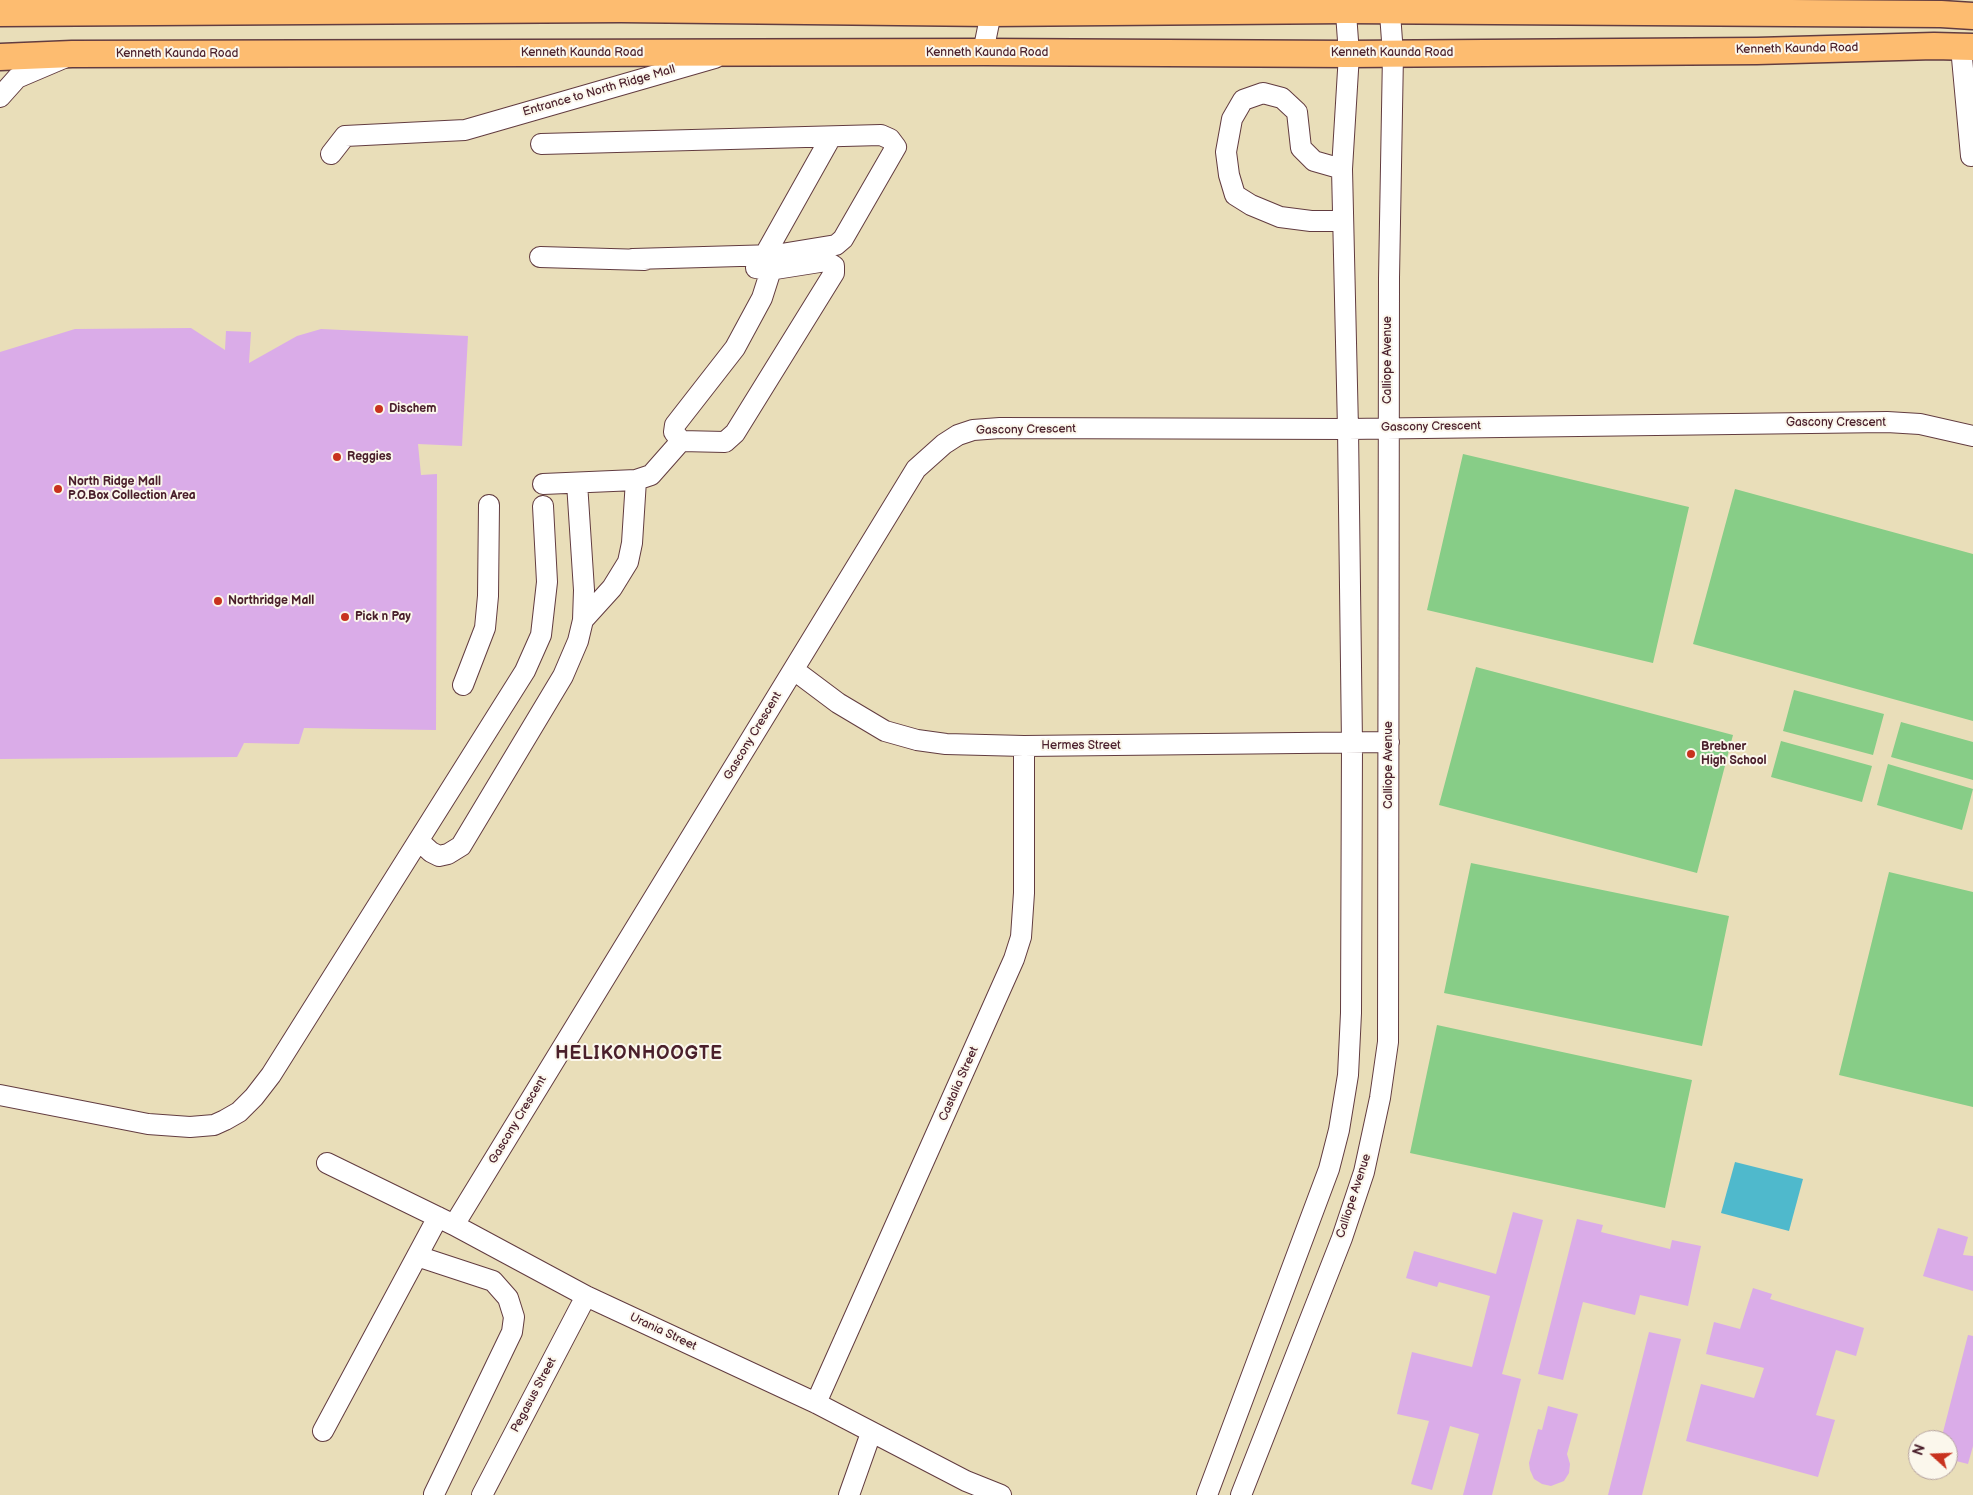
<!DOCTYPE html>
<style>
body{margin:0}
#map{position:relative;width:1973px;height:1495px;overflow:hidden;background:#e9deb9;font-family:"Balsamiq Sans",sans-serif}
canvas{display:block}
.north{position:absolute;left:1908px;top:1430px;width:50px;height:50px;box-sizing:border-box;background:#fbf7ec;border:1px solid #b4a19f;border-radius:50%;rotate:290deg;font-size:14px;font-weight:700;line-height:20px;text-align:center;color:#4a1f2b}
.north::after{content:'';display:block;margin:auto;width:18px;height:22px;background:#c8321e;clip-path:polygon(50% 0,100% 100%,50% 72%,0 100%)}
</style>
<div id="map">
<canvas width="1973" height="1495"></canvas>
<div class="north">N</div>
</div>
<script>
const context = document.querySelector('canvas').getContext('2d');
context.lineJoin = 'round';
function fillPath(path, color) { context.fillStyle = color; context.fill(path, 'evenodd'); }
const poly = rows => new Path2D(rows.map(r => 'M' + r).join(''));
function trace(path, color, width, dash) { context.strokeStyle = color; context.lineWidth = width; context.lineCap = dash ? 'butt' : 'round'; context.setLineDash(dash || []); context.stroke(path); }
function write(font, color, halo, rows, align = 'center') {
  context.font = font + ' "Balsamiq Sans",sans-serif'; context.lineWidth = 4; context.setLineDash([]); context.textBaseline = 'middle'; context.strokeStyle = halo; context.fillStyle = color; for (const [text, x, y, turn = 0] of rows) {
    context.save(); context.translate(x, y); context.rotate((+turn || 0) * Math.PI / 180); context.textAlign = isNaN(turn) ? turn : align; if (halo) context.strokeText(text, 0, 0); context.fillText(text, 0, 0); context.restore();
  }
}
fillPath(poly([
 [1463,454,1689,507,1653,663,1427,610],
 [1735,489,1973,554,1973,721,1693,644],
 [1476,667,1733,735,1697,873,1439,805],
 [1794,690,1884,714,1873,755,1783,731],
 [1901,722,1973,742,1973,780,1891,757],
 [1781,741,1872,766,1862,802,1771,777],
 [1888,764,1973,789,1962,830,1877,805],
 [1471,863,1729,916,1702,1046,1444,993],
 [1889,872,1973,892,1973,1107,1839,1075],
 [1437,1025,1692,1080,1665,1208,1410,1153]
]), '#87cd87');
fillPath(poly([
 [1735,1162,1803,1179,1789,1231,1721,1213]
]), '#4fb9cc');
fillPath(poly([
 [191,328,225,350,226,331,251,332,249,363,297,336,321,329,468,336,462,446,418,444,421,475,437,474,436,730,304,728,299,744,244,743,237,757,0,759,0,352,75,329],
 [1513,1212,1543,1220,1502,1374,1521,1379,1492,1495,1463,1495,1479,1434,1450,1426,1432,1490,1411,1484,1429,1421,1397,1414,1412,1352,1472,1367,1490,1296,1439,1282,1437,1287,1406,1278,1414,1251,1496,1274],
 [1577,1219,1603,1225,1601,1232,1670,1249,1672,1240,1701,1246,1688,1306,1640,1295,1635,1315,1583,1302,1563,1380,1538,1374],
 [1938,1228,1968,1237,1963,1255,1973,1256,1973,1291,1923,1276],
 [1753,1288,1772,1294,1770,1299,1864,1328,1856,1356,1836,1350,1816,1415,1835,1420,1818,1477,1686,1441,1701,1384,1754,1398,1764,1368,1706,1354,1714,1322,1740,1329],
 [1649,1332,1681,1339,1642,1495,1608,1495],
 [1968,1335,1973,1336,1973,1446,1968,1464,1948,1459,1948,1440,1941,1440],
 [1548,1406,1578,1414,1567,1454,1570,1464,1569,1473,1564,1481,1551,1486,1542,1484,1534,1479,1530,1470,1529,1463,1538,1429,1542,1430]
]), '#daace8');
const minor = poly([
 [1961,47,1971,156],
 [983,52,991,13,997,2],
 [0,97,17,78,64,58],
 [541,144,881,135,890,139,896,147,843,239,836,245,775,255,633,259],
 [331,154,345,136,465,130,715,58],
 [1342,169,1314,161,1301,148,1297,112,1282,98,1263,93,1243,100,1232,119,1226,152,1229,175,1235,195,1251,205,1280,217,1311,221,1343,221],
 [769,254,767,251,831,137],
 [540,257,645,260],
 [681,441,674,432,675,425,735,348,762,298,770,273,769,270,756,268],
 [543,484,636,480,651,475,681,441,725,442,735,433,834,273,834,266,826,261,769,270],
 [583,620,612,588,628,562,632,543,636,480],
 [794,670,838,703,885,731,917,740,946,744,1024,746,1389,742],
 [463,685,485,628,488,596,489,505],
 [419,841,431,852,439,856,448,854,461,846,563,676,578,641,583,620,584,590,577,483],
 [0,1095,148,1124,190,1127,214,1125,225,1120,239,1112,254,1097,271,1075,525,671,541,635,547,582,543,506],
 [327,1163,454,1225,586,1296,816,1403,966,1481,1001,1495],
 [454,1225,916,469,944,444,958,435,973,430,1000,428,1348,429,1887,422,1920,424,1973,436],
 [417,1256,493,1281,508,1298,514,1317,512,1332,434,1494],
 [816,1403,1014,959,1021,937,1024,893,1024,746],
 [323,1431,438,1217],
 [482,1495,586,1296],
 [849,1495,871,1433],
 [1207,1495,1329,1169,1339,1130,1348,1075,1351,1013,1352,744,1348,429,1342,169,1349,54,1345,0],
 [1241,1495,1342,1238,1364,1172,1380,1098,1388,1042,1389,278,1393,54,1389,0]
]);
const major = poly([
 [0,13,621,9,991,13,1346,10,1941,14,1973,16],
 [0,57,72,54,983,52,1349,54,1757,51,1934,46,1973,47]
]);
trace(minor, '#623c40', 22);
trace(major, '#623c40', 29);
trace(minor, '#fff', 20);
trace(major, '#fdbc70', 26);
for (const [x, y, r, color] of [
 [379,409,5,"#c8321e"],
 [337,457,5,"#c8321e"],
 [58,489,5,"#c8321e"],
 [218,601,5,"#c8321e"],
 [345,617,5,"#c8321e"],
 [1691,754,5,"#c8321e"]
]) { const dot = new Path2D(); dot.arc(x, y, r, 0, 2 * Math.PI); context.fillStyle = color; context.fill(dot); trace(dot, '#fbf7ec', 2); }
write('12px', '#4a1f2b', '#fbf7ec', [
 ["Kenneth Kaunda Road",1797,49,-1],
 ["Kenneth Kaunda Road",582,53],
 ["Kenneth Kaunda Road",987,53],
 ["Kenneth Kaunda Road",1392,53],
 ["Kenneth Kaunda Road",177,54],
 ["Entrance to North Ridge Mall",599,91,-16],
 ["Calliope Avenue",1388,360,-90],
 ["Gascony Crescent",1836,423],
 ["Gascony Crescent",1431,427,-1],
 ["Gascony Crescent",1026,430,-1],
 ["Gascony Crescent",753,736,-59],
 ["Hermes Street",1081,746],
 ["Calliope Avenue",1389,765,-90],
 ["Castalia Street",959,1084,-66],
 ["Gascony Crescent",518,1120,-59],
 ["Calliope Avenue",1354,1196,-72],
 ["Urania Street",663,1332,25],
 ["Pegasus Street",534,1395,-62]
]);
write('bold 12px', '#4a1f2b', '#fbf7ec', [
 ["Dischem",389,409],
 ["Reggies",347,457],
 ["North Ridge Mall",68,482],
 ["P.O.Box Collection Area",68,496],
 ["Northridge Mall",228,601],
 ["Pick n Pay",355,617],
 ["Brebner",1701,747],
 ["High School",1701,761]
], 'left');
context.letterSpacing = '1px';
write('bold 18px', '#4a1f2b', '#fbf7ec', [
 ["HELIKONHOOGTE",639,1054]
]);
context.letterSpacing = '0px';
</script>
